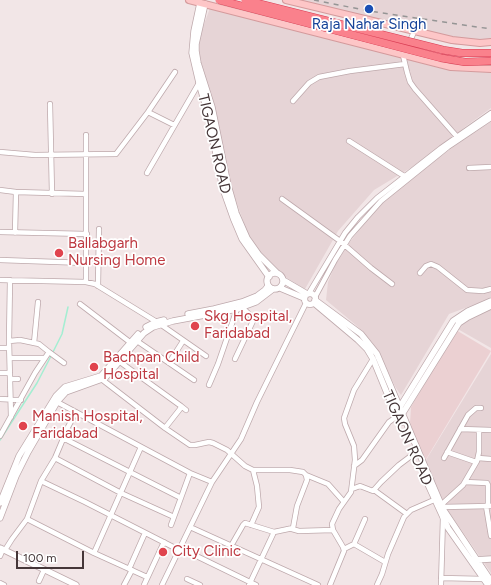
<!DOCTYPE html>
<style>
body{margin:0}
#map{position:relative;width:491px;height:585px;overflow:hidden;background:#f2e6e7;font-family:Figtree,sans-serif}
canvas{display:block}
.scale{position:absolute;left:16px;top:551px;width:68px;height:18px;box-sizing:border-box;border:2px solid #453638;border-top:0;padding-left:5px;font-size:12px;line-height:14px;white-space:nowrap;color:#453638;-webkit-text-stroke:3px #fff;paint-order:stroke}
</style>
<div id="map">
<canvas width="491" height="585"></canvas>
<div class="scale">100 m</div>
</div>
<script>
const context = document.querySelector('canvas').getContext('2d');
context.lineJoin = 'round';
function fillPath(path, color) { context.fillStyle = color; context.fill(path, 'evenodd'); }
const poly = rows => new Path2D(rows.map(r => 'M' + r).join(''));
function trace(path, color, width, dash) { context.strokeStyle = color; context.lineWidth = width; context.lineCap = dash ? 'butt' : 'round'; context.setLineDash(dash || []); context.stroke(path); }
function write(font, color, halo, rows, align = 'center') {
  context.font = font + ' Figtree,sans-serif'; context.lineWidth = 3.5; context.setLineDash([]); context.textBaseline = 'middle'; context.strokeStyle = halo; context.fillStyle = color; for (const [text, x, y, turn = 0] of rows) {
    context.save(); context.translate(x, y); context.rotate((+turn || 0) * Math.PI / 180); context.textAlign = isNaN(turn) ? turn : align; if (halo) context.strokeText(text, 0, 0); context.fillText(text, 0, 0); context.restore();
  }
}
fillPath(poly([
 [281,0,491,0,491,44,456,45],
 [210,8,448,70,476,72,491,71,491,108,465,127,437,152,374,190,338,231,305,289,282,275,263,256,249,236,234,196,225,168,196,46],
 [491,119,491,297,487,300,449,314,401,395,396,388,372,342,357,326,326,300,328,282,339,256,373,212,405,183],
 [491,309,491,348,456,328,464,320],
 [491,354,491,573,438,496,423,465]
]), '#e6d4d6');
fillPath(poly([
 [456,330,491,351,425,461,414,440,410,423,411,407]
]), '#ebd0d2');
trace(poly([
 [53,352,62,334,68,307],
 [0,440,37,383,51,356]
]), '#a4eed2', 1.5);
const minor = poly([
 [409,43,414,32],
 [404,54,403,55,407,72,410,82,415,89,459,139],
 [293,101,309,83,319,77,350,71,405,64],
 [50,104,52,194],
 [148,112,174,125],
 [86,135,86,282],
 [349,141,404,176],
 [0,152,35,155,116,154,148,112,175,72],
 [469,168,491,167],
 [147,173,199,83],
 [0,190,16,192],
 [282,199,340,241,371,268,392,284],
 [0,232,87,234],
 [15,233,16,192,86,194],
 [0,260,86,263],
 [420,273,426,266,431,264,438,267,467,290,483,291,491,289],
 [0,280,86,282,95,284,160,324,206,356],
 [10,280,9,341,11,417],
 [98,286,99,229],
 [309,293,345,233,358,217,377,198,441,148,491,113],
 [315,297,335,260,350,236,381,201,448,147,491,118],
 [80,304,131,343],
 [137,341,194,380],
 [34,343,38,302],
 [0,348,9,348],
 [49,352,64,363],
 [10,358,44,358],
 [235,359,253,321,253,318,242,307],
 [120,362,181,406,180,409,165,428],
 [169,363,183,341],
 [0,373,10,373],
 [100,378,165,428,190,445,195,445,209,442,213,443,227,450,245,466,253,470,290,470,303,472,306,475,307,480,297,506,293,528,274,532,249,585],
 [10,379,18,379],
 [209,385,218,364,237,309],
 [0,399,21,400],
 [57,402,190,473],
 [181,406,186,410],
 [460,429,491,430],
 [0,436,35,373,49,352,39,344,20,340,9,341],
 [63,438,181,498],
 [447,452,476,462],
 [55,458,121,493,174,517],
 [444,458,468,415,476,408,481,408],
 [478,458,491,459],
 [354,466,362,460,389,422,399,415],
 [306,475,328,484,344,502],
 [41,481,85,502,179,550],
 [465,482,487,483,488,485,488,506],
 [352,489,360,486,373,491,381,482,399,465,415,453],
 [374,490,407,514],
 [441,505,463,485,477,461,479,452,479,430],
 [486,506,491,536],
 [442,507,491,506],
 [27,519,94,553,147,577],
 [171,525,190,473,212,482],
 [251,525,259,507,257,486,253,470],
 [190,527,318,585],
 [292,529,299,531,333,530],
 [354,544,385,562],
 [231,546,243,525,245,523,274,532],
 [180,548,256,585],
 [344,549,354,544,365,519],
 [5,550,12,539,27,519,41,481,55,458,68,427,76,412],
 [94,553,141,447],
 [0,556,3,549],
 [129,569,145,533],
 [441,578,484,579],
 [187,579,200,585],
 [39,581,44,570],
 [0,583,4,585],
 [124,585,132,570],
 [144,585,164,542],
 [162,585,212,482,241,439,257,402,306,303],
 [330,585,344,551,343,547,333,530,332,524,339,509,351,492,355,460,354,446,345,424,344,418,354,390,373,359],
 [377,585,382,574,388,554,404,517,411,510,434,500],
 [441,585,443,517]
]);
const tertiary = poly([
 [200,3,194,31,192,53,199,83,208,114,223,189,234,220,242,239,269,277],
 [205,4,196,44,196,51,198,63,212,107,228,185,236,213,247,238,259,255,277,273],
 '267 281a8 8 0 1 1 16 0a8 8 0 1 1-16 0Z',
 [283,280,307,294],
 [280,288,304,298],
 '304.5 299a5.5 5.5 0 1 1 11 0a5.5 5.5 0 1 1-11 0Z',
 [315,300,361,334,377,354,443,509,491,581],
 [314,303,358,340,367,349,373,359,389,398,402,422],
 [188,314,214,309,242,302,257,296,265,290,268,286],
 [146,327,156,322,164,320],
 [398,410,453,321,468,311,491,301],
 [401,416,459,323,468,317,491,306],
 [426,480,448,528,488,585],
 [0,503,19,456,56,396,65,387,101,376,138,334],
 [0,518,16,476,28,452,57,402,66,392,105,378,144,333,153,327,173,321,237,309,256,302,273,289],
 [0,548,76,585],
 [474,560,491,559]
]);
const secondary = poly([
 [189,0,451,67,491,69],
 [286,0,452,40,480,43,491,42]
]);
trace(minor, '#bea9ac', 6);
trace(tertiary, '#bea9ac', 7);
trace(secondary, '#d49a9c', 8);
trace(minor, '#fff', 4.5);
trace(tertiary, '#fff', 5.5);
trace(secondary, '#fdc6c7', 6);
trace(poly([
 [314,0,369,11,491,29]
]), '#959595', 1.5, [5, 5]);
const trunkBridge = poly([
 [219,0,441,58,465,62,491,61],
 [245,0,443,50,462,53,491,53]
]);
trace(trunkBridge, '#d83b52', 8, []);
trace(trunkBridge, '#fa818c', 7);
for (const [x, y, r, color] of [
 [369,9,5,"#1a4fb4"],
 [59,253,5,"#e0444e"],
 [195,326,5,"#e0444e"],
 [94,367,5,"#e0444e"],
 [23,426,5,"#e0444e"],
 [163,552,5,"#e0444e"]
]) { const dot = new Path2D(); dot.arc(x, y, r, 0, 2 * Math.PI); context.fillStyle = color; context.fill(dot); trace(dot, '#fff', 1.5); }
write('15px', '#164399', '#fff', [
 ["Raja Nahar Singh",369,25]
]);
write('15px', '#453638', '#fff', [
 ["TIGAON ROAD",214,144,77],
 ["TIGAON ROAD",407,438,66]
]);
write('15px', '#be3a42', '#fff', [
 ["Ballabgarh",68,244],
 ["Nursing Home",68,261],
 ["Skg Hospital,",204,317],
 ["Faridabad",204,334],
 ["Bachpan Child",103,358],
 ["Hospital",103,375],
 ["Manish Hospital,",32,417],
 ["Faridabad",32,434],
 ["City Clinic",172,552]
], 'left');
</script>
